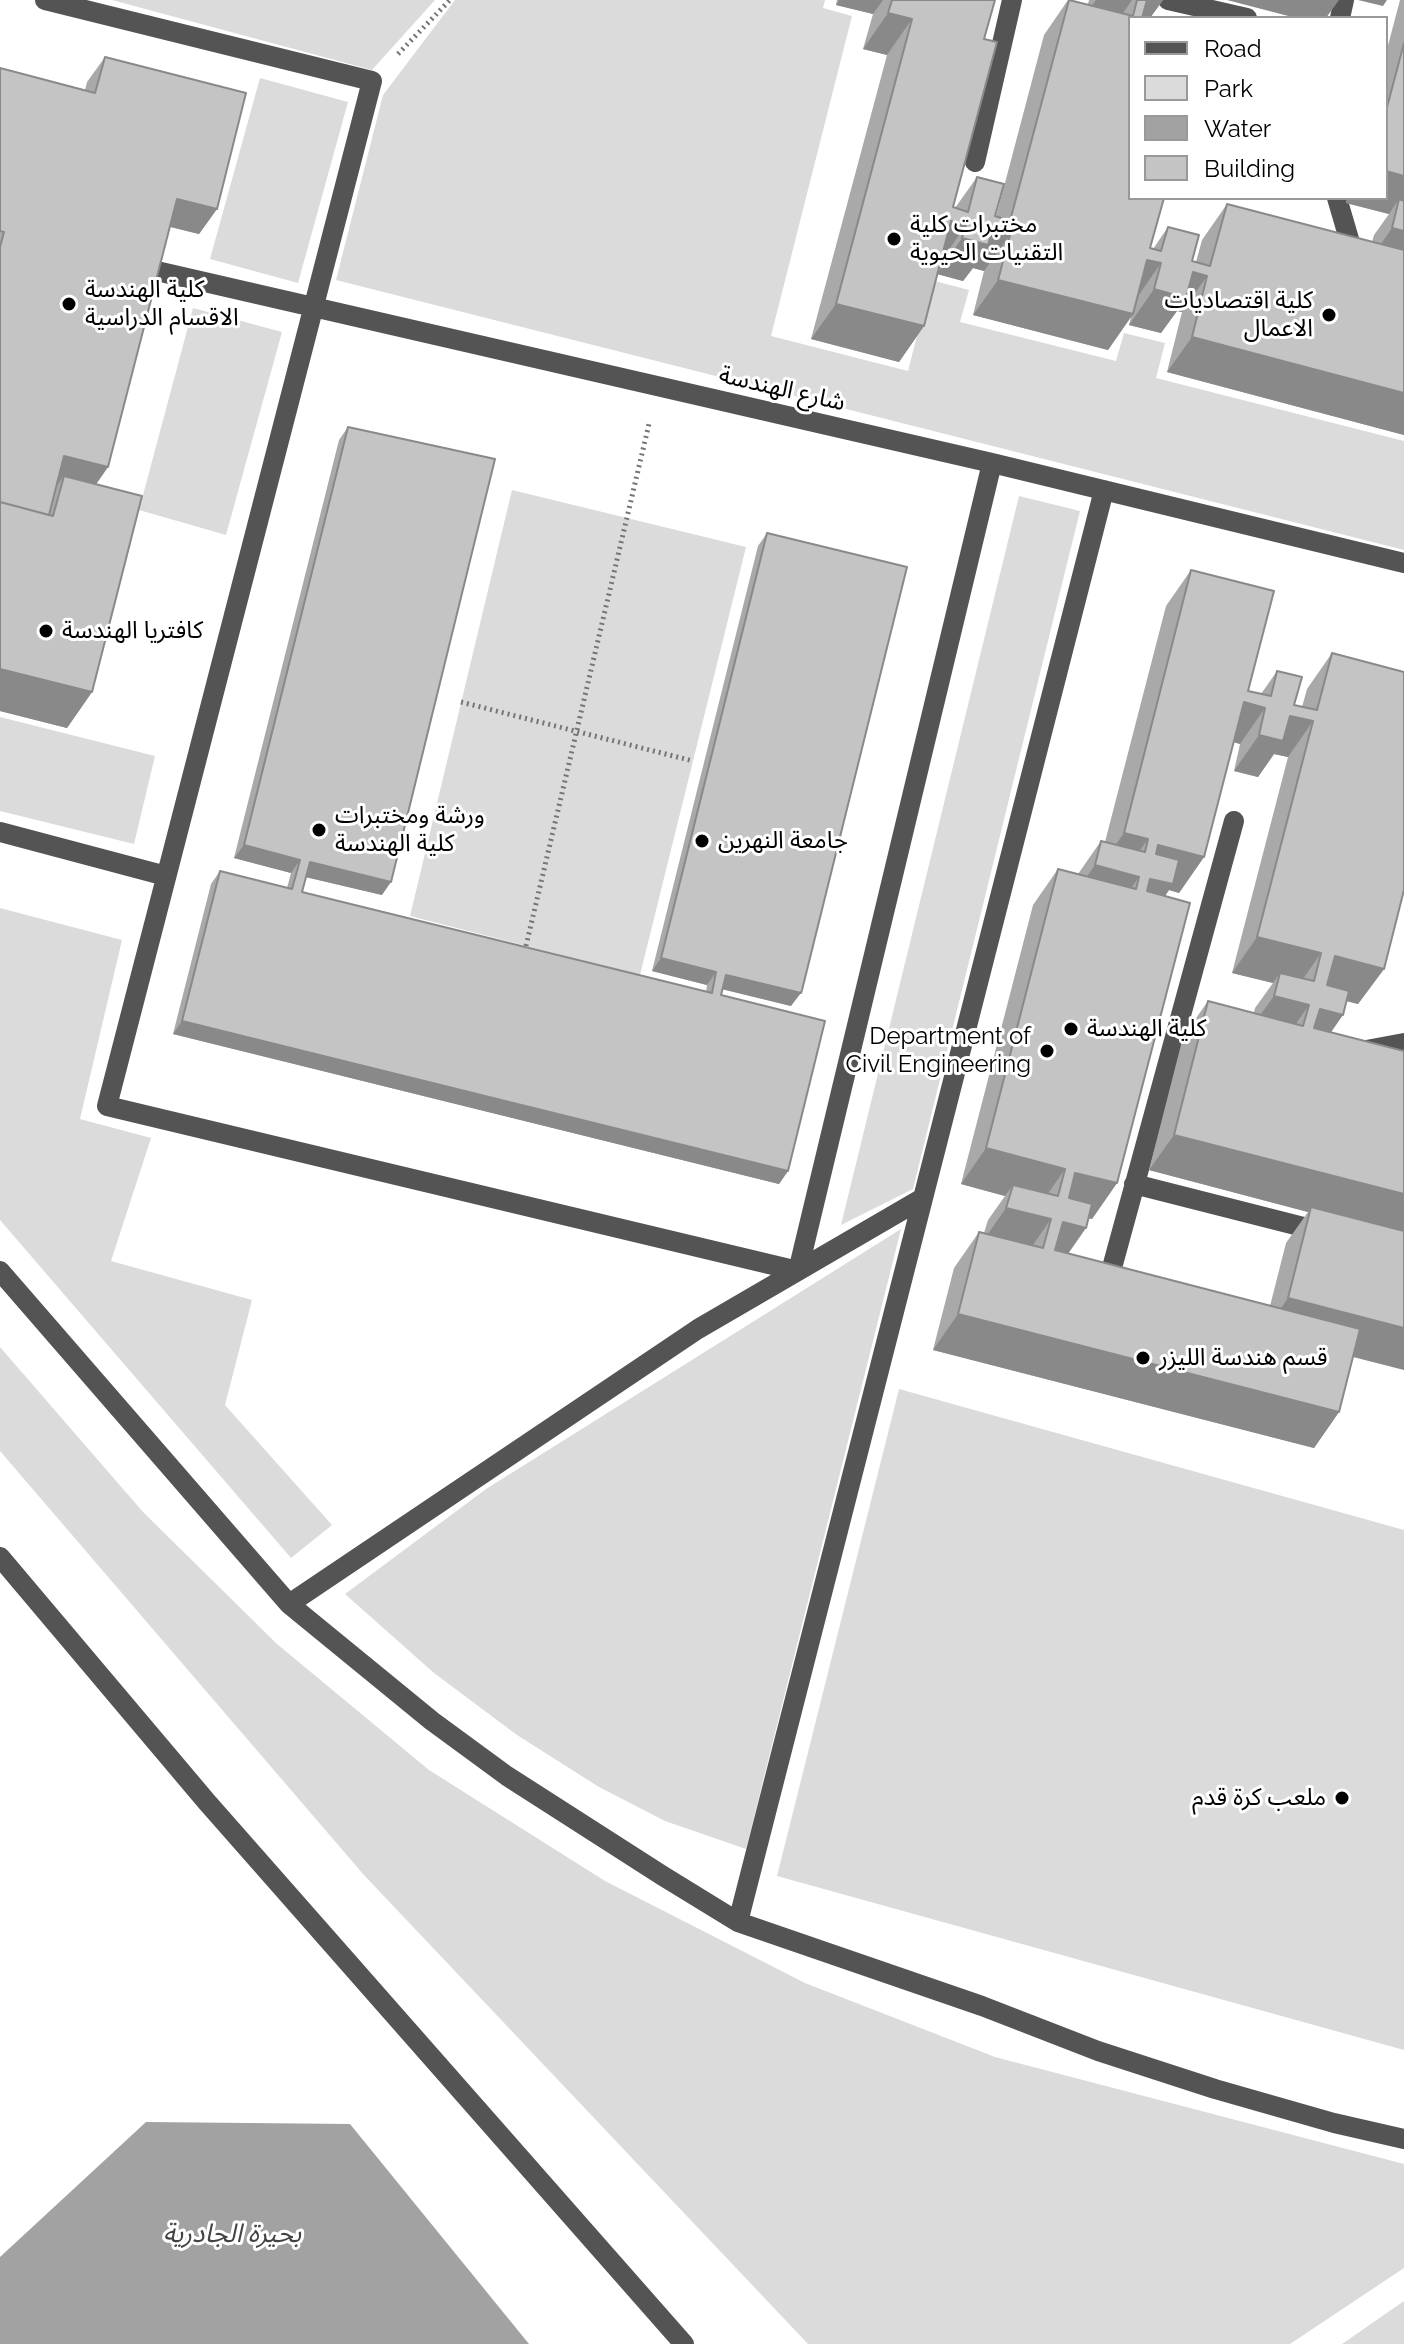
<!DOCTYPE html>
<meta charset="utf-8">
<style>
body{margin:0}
#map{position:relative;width:1404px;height:2344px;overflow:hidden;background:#fff;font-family:Raleway,sans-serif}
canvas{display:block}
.legend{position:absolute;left:1128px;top:16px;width:260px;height:184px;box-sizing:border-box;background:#fff;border:2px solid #999;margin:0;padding:10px 14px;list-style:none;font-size:24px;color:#000}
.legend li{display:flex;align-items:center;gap:16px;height:40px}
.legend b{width:40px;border:2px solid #999}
</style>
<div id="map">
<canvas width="1404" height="2344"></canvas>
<ul class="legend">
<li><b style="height:10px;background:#545454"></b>Road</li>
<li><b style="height:22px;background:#dbdbdb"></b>Park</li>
<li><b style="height:22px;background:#a2a2a2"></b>Water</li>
<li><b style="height:22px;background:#c4c4c4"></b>Building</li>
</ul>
</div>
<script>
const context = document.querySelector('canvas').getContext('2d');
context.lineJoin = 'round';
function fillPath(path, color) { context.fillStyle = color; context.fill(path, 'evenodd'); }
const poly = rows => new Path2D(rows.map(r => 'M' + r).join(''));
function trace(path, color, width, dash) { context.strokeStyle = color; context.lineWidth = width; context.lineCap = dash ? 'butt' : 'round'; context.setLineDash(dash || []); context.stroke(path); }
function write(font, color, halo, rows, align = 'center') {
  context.font = font + ' Raleway,"Noto Sans Arabic",sans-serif'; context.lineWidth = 6; context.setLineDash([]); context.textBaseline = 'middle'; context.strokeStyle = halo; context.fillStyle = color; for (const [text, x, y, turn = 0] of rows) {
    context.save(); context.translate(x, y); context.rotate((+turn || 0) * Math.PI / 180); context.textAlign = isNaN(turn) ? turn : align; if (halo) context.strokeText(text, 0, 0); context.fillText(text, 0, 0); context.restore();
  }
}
fillPath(poly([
 [112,0,435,0,372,70],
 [455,0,825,0,823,8,852,16,771,336,908,371,931,280,969,290,960,322,1116,361,1124,333,1165,343,1156,378,1404,441,1404,550,336,280,383,95],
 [260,78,348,102,298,283,210,259],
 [193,308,282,332,226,535,139,510],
 [512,490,746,547,640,975,410,916],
 [1019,496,1080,511,913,1189,841,1225],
 [0,717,155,756,134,844,0,811],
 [0,908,122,940,80,1119,151,1138,111,1261,252,1300,225,1405,332,1525,291,1558,0,1220],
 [901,1229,746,1849,665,1821,599,1787,517,1735,434,1673,345,1594,486,1489],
 [0,1347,143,1512,277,1644,429,1770,605,1881,805,1983,995,2057,1404,2164,1404,2268,1290,2344,808,2344,363,1874,0,1451],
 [899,1389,1404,1530,1404,2050,777,1876],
 [1404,2301,1404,2344,1342,2344]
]), '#dbdbdb');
fillPath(poly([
 [146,2122,350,2124,529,2344,0,2344,0,2257]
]), '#a2a2a2');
trace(poly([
 [398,54,450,0],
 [461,702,693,761],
 [526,946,649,424]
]), '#767676', 5, [2, 4]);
trace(poly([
 [45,0,372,81,107,1106,798,1271],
 [1168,0,1247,18],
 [1340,18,1344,0],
 [975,162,1012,0],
 [1337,198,1356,263],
 [148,269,992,463,1404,563],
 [0,832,166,876],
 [1361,1051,1404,1043],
 [1134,1184,1323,1232],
 [1113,1264,1234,821],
 [0,1271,289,1604,432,1721,507,1776,663,1876,738,1922,982,2006,1098,2051,1215,2089,1334,2123,1404,2139],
 [798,1271,992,463],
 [0,1557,206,1801,684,2344],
 [289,1604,698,1329,923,1198],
 [738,1922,1104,490]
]), '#545454', 20);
fillPath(poly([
 [837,0,995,0,984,39,953,207,955,208,977,177,996,217,1044,35,1068,0,1088,4,1089,0,1163,0,1150,18,1130,18,1150,248,1153,249,1168,227,1192,261,1196,262,1202,240,1227,204,1372,242,1374,235,1389,214,1346,203,1347,198,1386,198,1386,53,1400,0,1404,0,1404,435,1167,372,1182,312,1177,311,1161,333,1129,325,1131,317,1108,350,973,315,984,271,973,268,963,281,937,274,924,326,899,362,811,339,887,55,863,49,873,14,836,5],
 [105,57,217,209,199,234,170,227,108,467,96,484,92,692,67,728,0,711,0,68,85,90,87,82],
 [348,427,382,895,306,877,302,892,706,992,707,985,652,971,758,546,767,533,791,1006,723,989,721,995,788,1171,779,1184,173,1034,211,884,220,871,287,888,291,873,234,858,339,440],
 [1191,570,1248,691,1261,694,1277,671,1294,705,1302,707,1307,689,1332,653,1384,969,1358,1004,1347,1001,1331,1032,1353,1357,1339,1412,1314,1448,933,1350,954,1268,979,1232,984,1233,988,1220,1005,1196,961,1184,1033,905,1058,869,1078,874,1101,841,1105,842,1166,606],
 [1234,742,1240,744,1234,771,1258,777,1274,754,1288,757,1232,973,1273,983,1255,1008,1254,1013,1208,1001,1183,1037,1149,1170,1308,1212,1286,1243,1270,1306,1068,1253,1088,1218,1092,1219,1117,1183,1165,896,1169,890,1179,893,1204,857]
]), '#a9a9a9');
fillPath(poly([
 [839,0,883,0,873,14,836,5],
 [1096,0,1132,0,1116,23,1085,15],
 [1143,0,1163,0,1150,18,1131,18],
 [1227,0,1339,0,1326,18,1296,18],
 [1358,0,1387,0,1383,6],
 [888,13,912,19,887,55,863,49],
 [1386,171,1404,176,1404,218,1399,199,1389,214,1346,203,1349,198,1386,198],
 [177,199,217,209,199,234,159,224],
 [951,221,966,225,941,261],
 [1392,228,1404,231,1404,250,1390,269,1367,264],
 [992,231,1010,235,984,271,973,268,963,281,937,274,962,238],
 [1147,260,1161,263,1136,299],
 [1193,272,1207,276,1182,312,1177,311,1161,333,1129,325,1154,289],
 [998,280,1133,314,1108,350,973,315],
 [836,304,924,326,899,362,811,339],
 [1192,337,1404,393,1404,435,1167,372],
 [64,456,108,467,90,493,64,476,58,484,47,481],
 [0,669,92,692,67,728,0,711],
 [1244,702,1265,708,1240,744,1219,738],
 [1290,716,1313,721,1288,757,1274,754,1258,777,1234,771,1259,735],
 [1124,833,1148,839,1124,873,1158,845,1204,857,1179,893,1169,890,1148,920,1147,884,1139,877,1114,913,1070,901,1095,865,1100,867],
 [244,845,300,860,291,873,234,858],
 [310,862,391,882,382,895,301,876],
 [1257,937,1321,953,1296,989,1280,973,1273,983,1232,973],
 [1335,956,1384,969,1358,1004,1310,992],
 [661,958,716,972,707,985,652,971],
 [726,975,801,993,791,1006,717,988],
 [1274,996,1309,1005,1284,1041,1248,1032],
 [1320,1009,1343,1015,1318,1051,1295,1045],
 [182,1021,788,1171,779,1184,173,1034],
 [1174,1135,1404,1194,1404,1236,1311,1207,1308,1212,1149,1170],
 [986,1148,1065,1169,1040,1205,1013,1185,1005,1196,961,1184],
 [1075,1173,1117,1183,1092,1219,1050,1209],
 [1006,1208,1051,1219,1026,1255,981,1244],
 [1063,1222,1086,1228,1061,1264,1038,1258],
 [1288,1298,1404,1328,1404,1370,1263,1334],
 [958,1314,1339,1412,1314,1448,933,1350]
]), '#898989');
const building = poly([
 [892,0,995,0,984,39,997,42,953,207,968,212,977,177,1004,184,995,216,1010,221,1069,0,1133,16,1137,0,1147,0,1142,18,1143,18,1130,18,1130,198,1164,198,1150,248,1161,251,1168,227,1199,235,1192,261,1210,266,1227,204,1404,250,1404,393,1192,337,1207,276,1193,272,1186,298,1154,289,1161,263,1147,260,1133,314,998,280,1010,235,992,231,988,245,962,238,966,225,951,221,924,326,836,304,912,19,888,13,892,0],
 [1404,43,1404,176,1386,171,1386,111,1404,43],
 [105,57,246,93,217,209,177,199,108,467,64,456,49,515,0,502,0,247,4,232,0,231,0,68,95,93,105,57],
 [1399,199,1404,201,1404,231,1392,228,1399,199],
 [348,427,495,459,391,882,310,862,302,892,712,993,716,972,661,958,767,533,907,567,802,990,801,993,726,975,721,995,825,1021,788,1171,182,1021,220,871,292,889,300,860,244,845,348,427],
 [64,476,142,496,92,692,0,669,0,502,53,516,64,476],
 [1191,570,1274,591,1248,691,1271,696,1277,671,1302,677,1294,705,1317,710,1332,653,1404,672,1404,890,1384,969,1335,956,1327,985,1349,991,1343,1015,1320,1009,1314,1028,1404,1051,1404,1194,1174,1135,1208,1001,1303,1026,1309,1005,1274,996,1280,973,1314,981,1321,953,1257,937,1313,721,1290,716,1283,741,1259,735,1265,708,1244,702,1204,857,1158,845,1156,854,1179,860,1173,884,1150,879,1147,891,1190,903,1117,1183,1075,1173,1069,1198,1092,1204,1086,1228,1063,1222,1055,1250,1360,1329,1339,1412,958,1314,979,1232,1043,1248,1051,1219,1006,1208,1013,1185,1058,1196,1065,1169,986,1148,1058,869,1136,889,1139,877,1095,865,1101,841,1145,852,1148,839,1124,833,1191,570],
 [1311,1207,1404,1231,1404,1328,1288,1298,1311,1207]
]);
fillPath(building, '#c4c4c4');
trace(building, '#898989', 2);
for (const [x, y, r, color] of [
 [894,239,8,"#000"],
 [69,304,8,"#000"],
 [1329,315,8,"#000"],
 [46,631,8,"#000"],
 [319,830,8,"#000"],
 [702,841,8,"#000"],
 [1071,1029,8,"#000"],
 [1047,1051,8,"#000"],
 [1143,1358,8,"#000"],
 [1342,1798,8,"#000"]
]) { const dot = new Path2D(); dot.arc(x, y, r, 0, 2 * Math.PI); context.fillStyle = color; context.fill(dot); trace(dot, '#fff', 3); }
write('24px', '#000', '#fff', [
 ["مختبرات كلية",910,225],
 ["التقنيات الحيوية",910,253],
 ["كلية الهندسة",85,290],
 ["الاقسام الدراسية",85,318],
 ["كلية اقتصاديات",1313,301,"right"],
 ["الاعمال",1313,329,"right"],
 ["كافتريا الهندسة",62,631],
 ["ورشة ومختبرات",335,816],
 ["كلية الهندسة",335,844],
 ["جامعة النهرين",718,841],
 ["كلية الهندسة",1087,1029],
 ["Department of",1031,1037,"right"],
 ["Civil Engineering",1031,1065,"right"],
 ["قسم هندسة الليزر",1159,1358],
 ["ملعب كرة قدم",1326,1798,"right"]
], 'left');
write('24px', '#000', '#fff', [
 ["شارع الهندسة",782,389,13]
]);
write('italic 26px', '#434343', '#fff', [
 ["بحيرة الجادرية",232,2234]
]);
</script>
